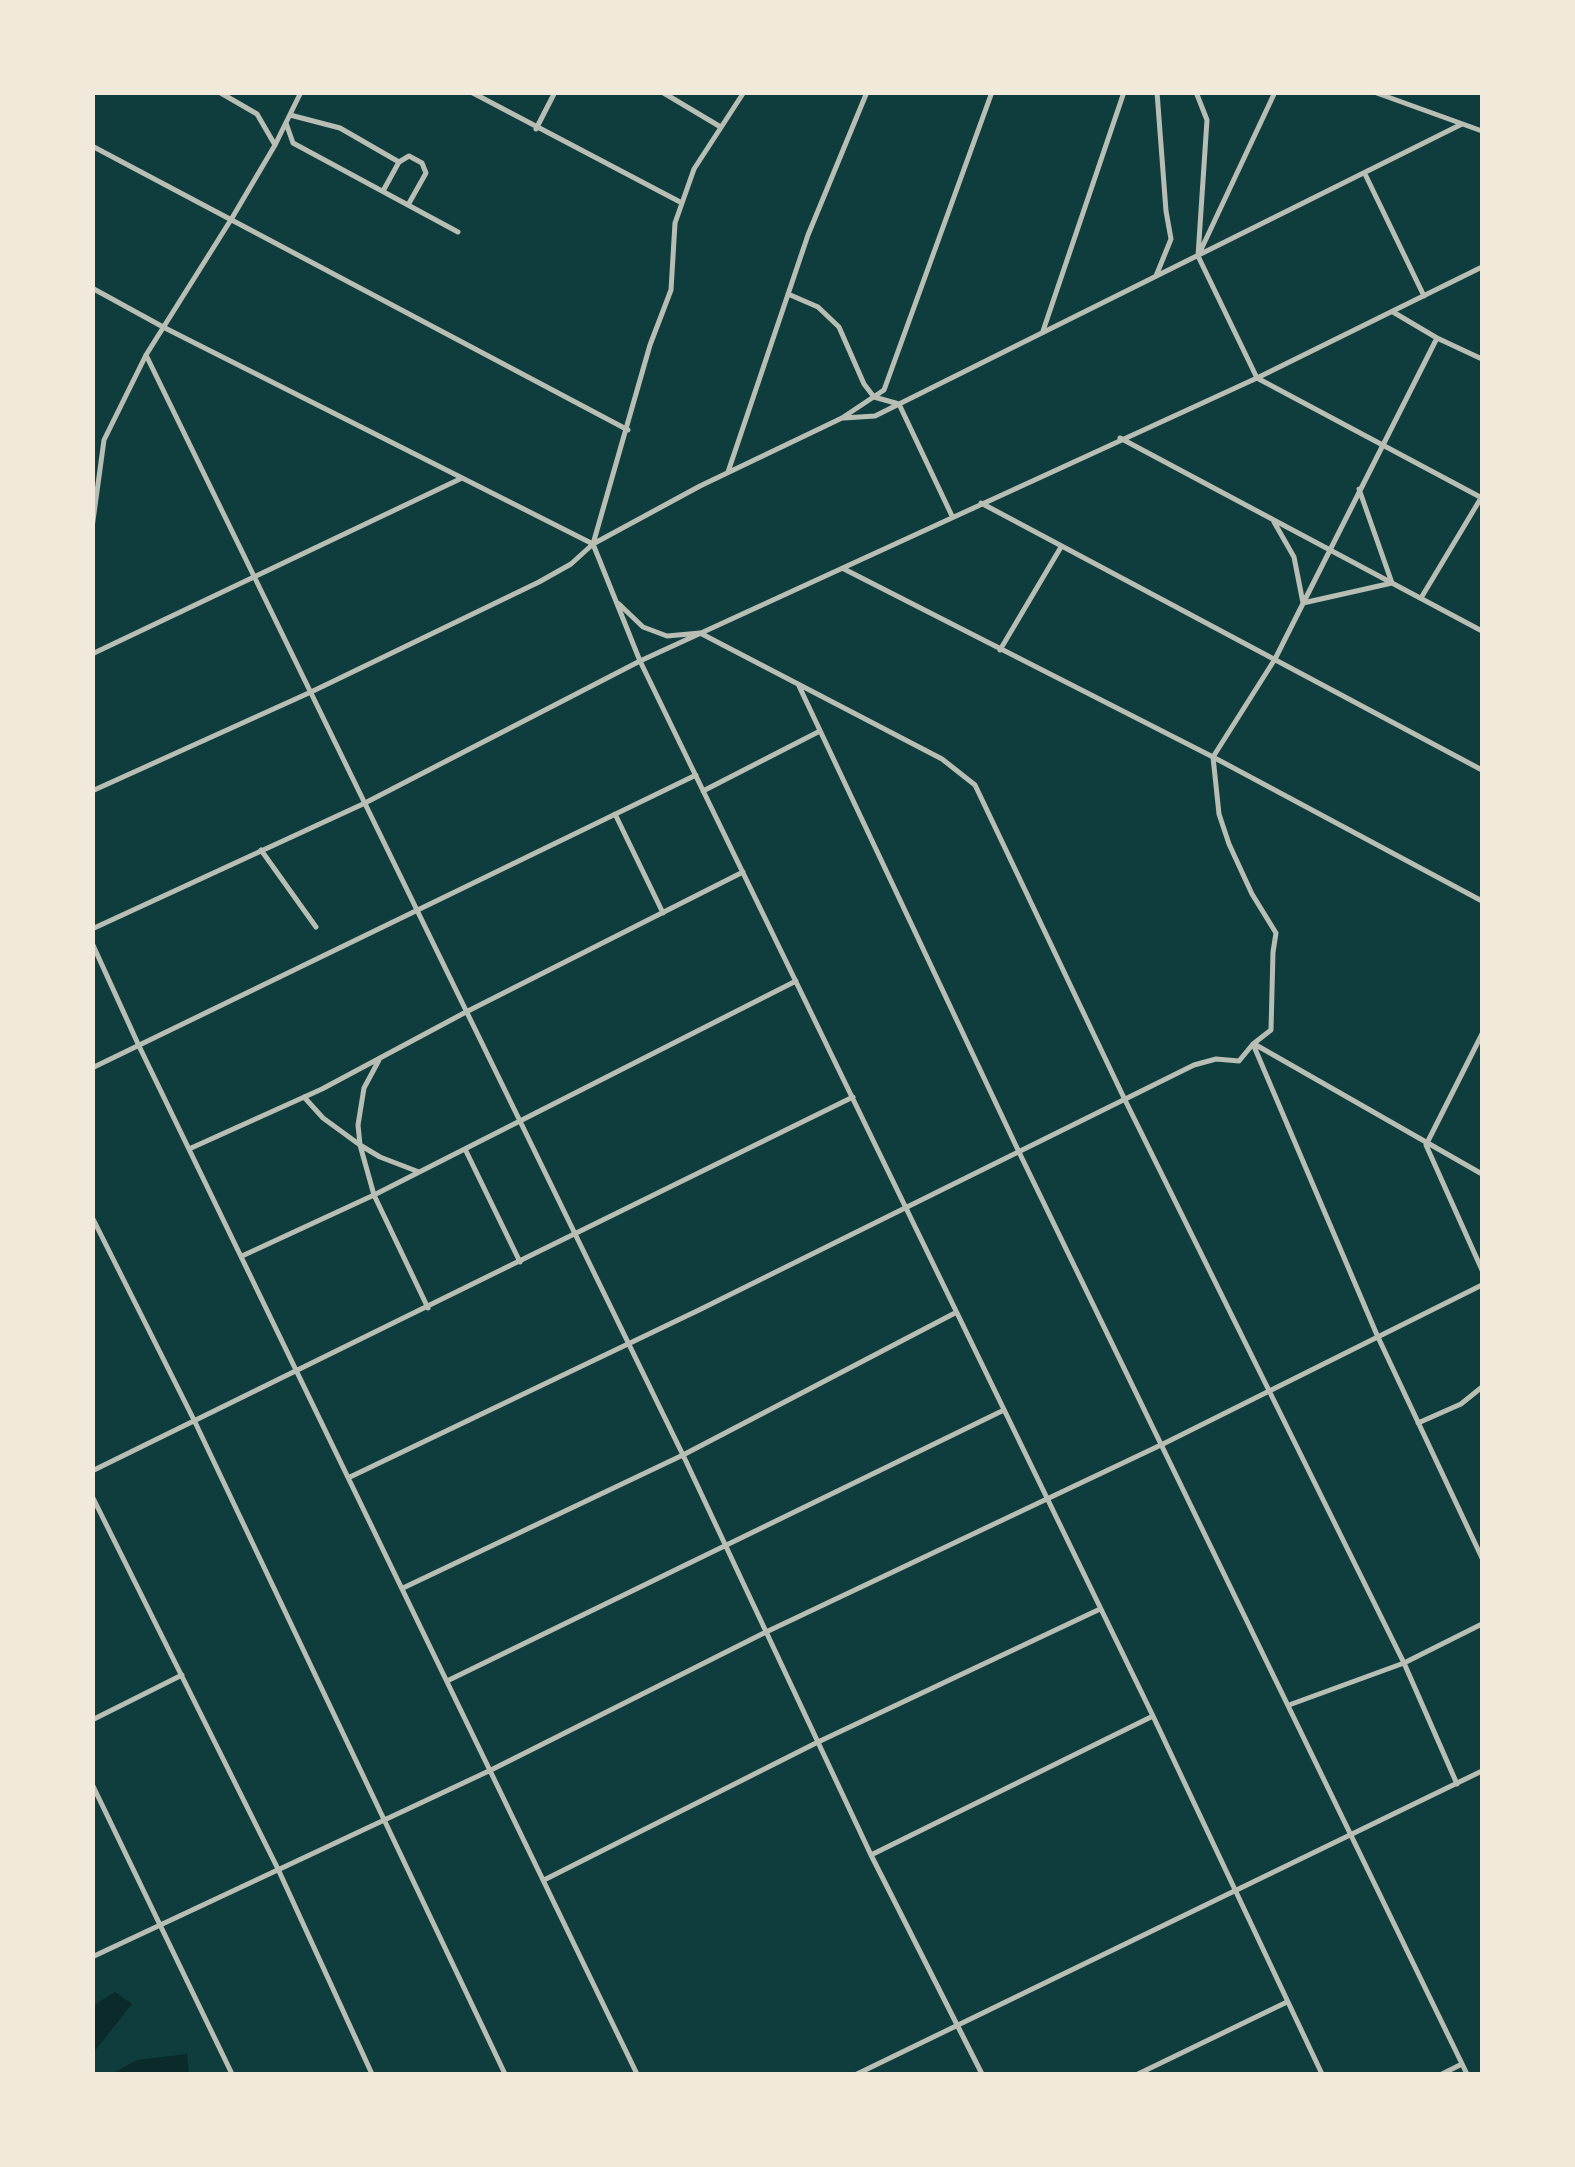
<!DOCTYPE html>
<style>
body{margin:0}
#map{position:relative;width:1575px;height:2167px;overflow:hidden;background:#0f3d3e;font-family:Jost,sans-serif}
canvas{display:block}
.frame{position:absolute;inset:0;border:95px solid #f1e9da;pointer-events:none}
</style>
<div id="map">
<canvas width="1575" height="2167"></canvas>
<div class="frame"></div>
</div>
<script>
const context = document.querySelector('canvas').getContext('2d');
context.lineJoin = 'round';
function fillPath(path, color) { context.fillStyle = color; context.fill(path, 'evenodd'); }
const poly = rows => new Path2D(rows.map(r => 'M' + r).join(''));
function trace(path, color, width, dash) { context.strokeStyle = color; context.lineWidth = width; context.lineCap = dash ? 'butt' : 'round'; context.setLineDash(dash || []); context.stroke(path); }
fillPath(poly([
 [115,1992,132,2004,93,2053,93,2006],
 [187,2054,189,2074,111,2074,137,2060]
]), '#0a2a2b');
trace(poly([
 [219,92,257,114,275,145],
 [471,92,682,203],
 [662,92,719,126],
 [744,92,694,169,675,223,671,290,650,345,593,544,640,661,1153,1716,1322,2074],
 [1196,92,1207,120,1198,256,1257,378,1482,498],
 [1374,92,1482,131],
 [290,115,340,128,399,162],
 [286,123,293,143,458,232],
 [536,129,555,92],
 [92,146,628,430],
 [1365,174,1424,296],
 [383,191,399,162,409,156,422,163,426,173,408,205],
 [1199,254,1275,92],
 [1156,276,1171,239,1166,211,1157,92],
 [92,288,165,328,593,544],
 [788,294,818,307,839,327,864,384,874,397,899,404,952,516],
 [1393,312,1437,338,1482,359],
 [1043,331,1124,92],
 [146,355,683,1455,871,1855,982,2074],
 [844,418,875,416,1462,124],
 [1120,438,1482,631],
 [728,472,808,235,867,92],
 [981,503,1482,770],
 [1274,522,1294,557,1303,603,1392,583,1359,489],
 [92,528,104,440,146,355,232,218,275,145,301,92],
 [844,569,1213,757,1482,901],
 [1421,598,1481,498],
 [619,604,643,627,667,636,700,633,942,759,975,785,1125,1100,1404,1663,1457,1784],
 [1000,650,1061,547],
 [92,654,460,479],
 [799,686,1018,1150,1467,2074],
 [92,791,311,692,539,582,571,564,593,544,700,486,842,418,884,390,992,92],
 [703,791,820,731],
 [615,814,663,913],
 [261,850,316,927],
 [92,929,363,804,640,661,1257,378,1482,267],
 [92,943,139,1046,637,2074],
 [1482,1034,1426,1145,1482,1270],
 [1253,1044,1377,1335,1482,1558],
 [1256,1045,1482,1174],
 [379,1060,364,1088,358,1125,360,1145,374,1195,428,1308],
 [92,1068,696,775],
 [304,1097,323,1118,360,1145,380,1157,419,1172],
 [189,1149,322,1089,466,1012,743,872],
 [465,1149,520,1262],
 [92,1217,194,1420,505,2074],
 [242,1256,374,1195,796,981],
 [1418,1423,1461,1404,1482,1387],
 [92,1471,853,1097],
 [350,1477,699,1310,1194,1065,1216,1059,1239,1061,1253,1044,1271,1030,1273,952,1276,933,1252,894,1229,844,1219,814,1213,757,1275,659,1437,338],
 [92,1496,278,1869,372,2074],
 [403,1588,683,1455,955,1313],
 [447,1681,1004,1410],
 [1289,1705,1404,1663,1482,1624],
 [92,1720,182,1675],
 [92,1784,232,2074],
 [871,1855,1153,1716],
 [544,1880,818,1742,1098,1610],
 [92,1957,491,1770,764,1633,1163,1444,1482,1285],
 [857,2074,1482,1771],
 [1138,2074,1287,2002],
 [1442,2074,1462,2064]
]), '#b8beb3', 5);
</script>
